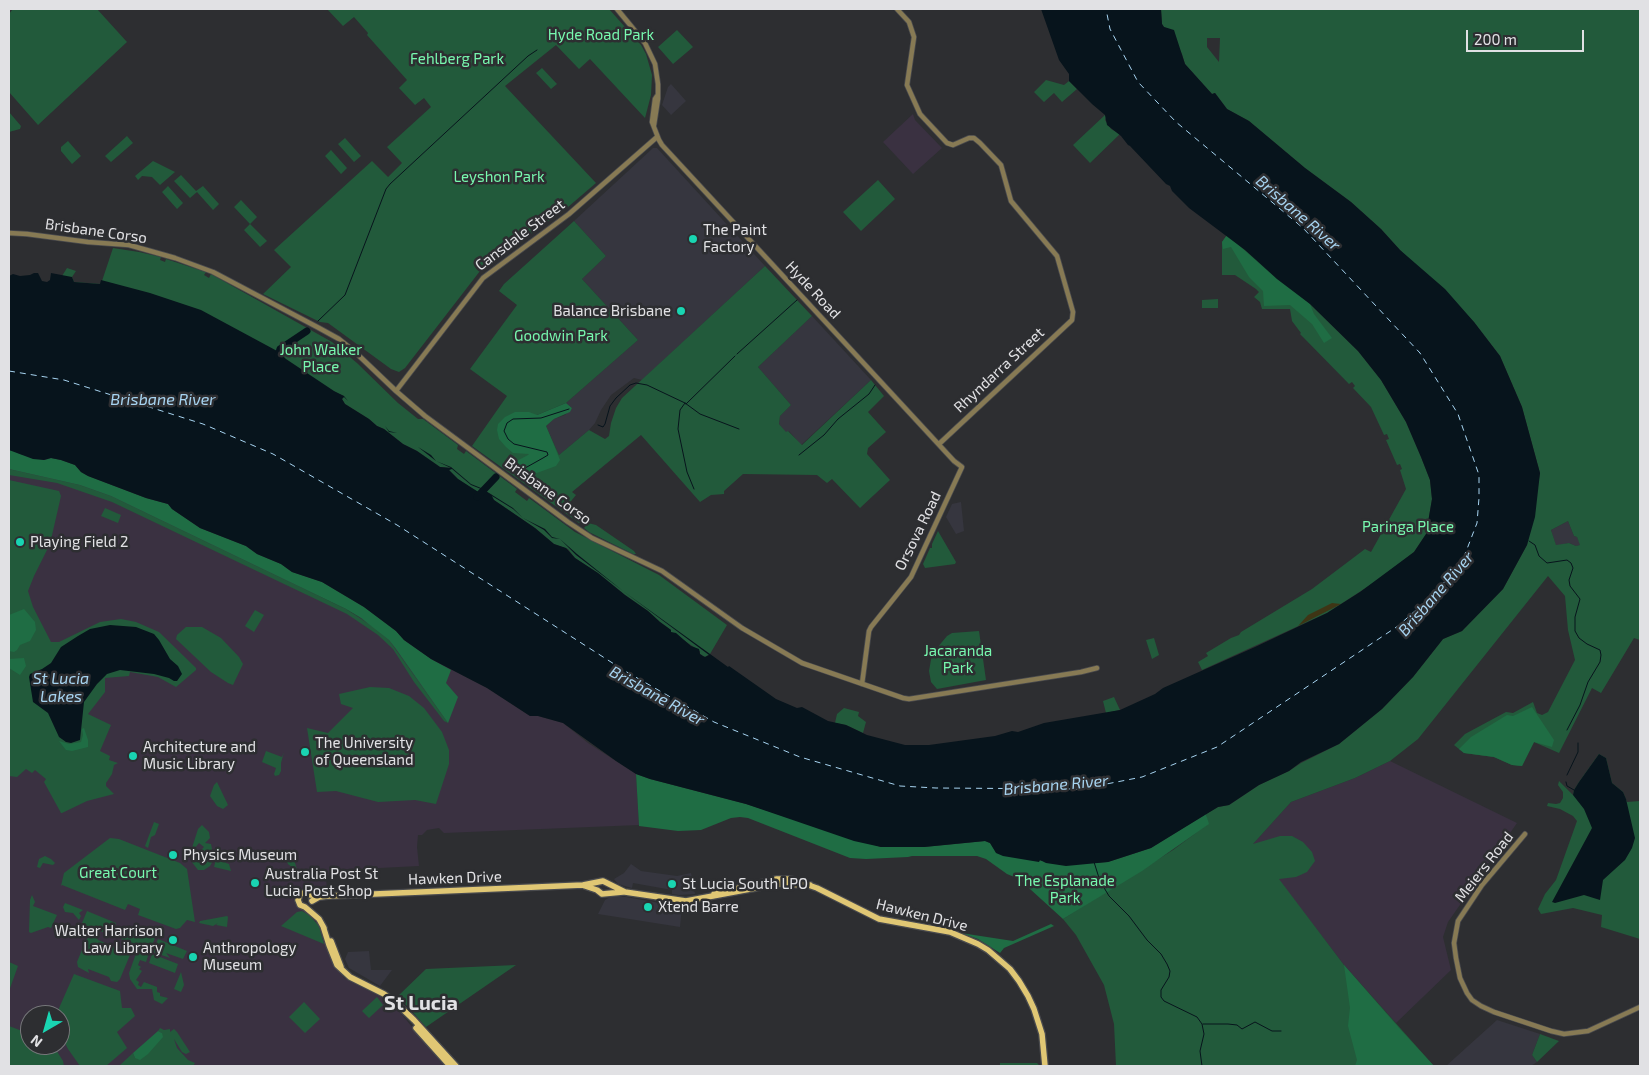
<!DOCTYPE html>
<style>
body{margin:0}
#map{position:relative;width:1649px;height:1075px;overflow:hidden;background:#2d2e31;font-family:"Exo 2",sans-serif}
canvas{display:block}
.frame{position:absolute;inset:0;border:10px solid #e1e1e4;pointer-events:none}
.north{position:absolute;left:20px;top:1005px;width:50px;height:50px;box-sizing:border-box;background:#2d2e31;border:1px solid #757679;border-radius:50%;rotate:218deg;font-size:14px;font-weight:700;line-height:20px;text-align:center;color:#e1e1e4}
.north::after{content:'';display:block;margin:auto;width:18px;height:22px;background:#19d5b2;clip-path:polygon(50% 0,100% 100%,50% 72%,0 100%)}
.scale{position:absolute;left:1466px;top:30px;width:118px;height:22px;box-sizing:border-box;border:2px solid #e1e1e4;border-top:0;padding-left:6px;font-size:15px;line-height:18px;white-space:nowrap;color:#e1e1e4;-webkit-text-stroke:4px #2d2e31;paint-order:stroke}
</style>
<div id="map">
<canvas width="1649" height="1075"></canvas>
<div class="frame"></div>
<div class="north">N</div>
<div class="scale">200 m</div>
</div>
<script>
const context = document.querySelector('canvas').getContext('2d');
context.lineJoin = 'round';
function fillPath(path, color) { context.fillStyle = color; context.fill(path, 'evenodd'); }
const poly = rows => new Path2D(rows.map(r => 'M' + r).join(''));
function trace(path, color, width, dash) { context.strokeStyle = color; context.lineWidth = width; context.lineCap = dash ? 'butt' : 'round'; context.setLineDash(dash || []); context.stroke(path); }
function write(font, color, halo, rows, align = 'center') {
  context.font = font + ' "Exo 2",sans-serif'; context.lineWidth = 5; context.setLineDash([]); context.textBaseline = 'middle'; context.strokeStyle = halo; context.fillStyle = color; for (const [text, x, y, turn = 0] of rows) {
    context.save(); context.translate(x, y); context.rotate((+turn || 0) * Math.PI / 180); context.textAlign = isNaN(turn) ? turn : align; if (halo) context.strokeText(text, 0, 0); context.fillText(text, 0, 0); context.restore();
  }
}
fillPath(poly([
 [671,84,686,101,671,115,662,105,668,87],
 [653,148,657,148,765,266,642,380,634,378,611,395,601,410,595,423,589,430,559,455,546,426,554,419,565,415,572,408,566,403,638,340,582,279,606,256,574,221],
 [812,316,871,380,801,445,789,431,786,433,779,424,780,416,791,405,758,367],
 [961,502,964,531,956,534,946,517,952,504],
 [1568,521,1574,536,1577,537,1581,545,1576,546,1569,543,1556,546,1551,530],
 [631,864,641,871,677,876,691,873,695,894,679,895,672,894,672,890,661,888,633,883,632,888,618,884,614,879,624,873],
 [612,896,626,897,682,907,680,927,598,914,605,900],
 [369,951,371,970,392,970,380,986,349,968,345,959,348,952],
 [1497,1020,1540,1034,1532,1055,1537,1062,1531,1066,1446,1066]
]), '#36363f');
fillPath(poly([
 [913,114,915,120,942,148,913,174,883,142],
 [9,450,51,458,404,640,431,659,487,688,530,716,538,716,563,723,588,743,636,774,639,825,444,833,439,828,427,830,422,835,418,835,417,847,419,866,340,870,326,877,327,891,314,891,304,889,297,891,295,896,295,904,301,909,307,911,319,926,333,962,344,978,387,1000,394,1005,444,1066,9,1066],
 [30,1015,60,1015,60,1045,30,1045],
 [1390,761,1517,823,1448,922,1443,937,1451,970,1396,1023,1344,965,1252,845,1291,802,1355,778]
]), '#3a3141');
fillPath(poly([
 [13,9,97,9,127,42,38,125,9,92,9,14],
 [327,9,585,9,586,10,588,9,609,9,641,45,646,54,652,75,651,95,645,118,590,59,579,69,556,45,505,86,596,183,568,207,480,271,405,368,399,372,391,369,328,323,320,322,263,294,291,267,274,250,372,161,388,177,402,163,387,147,431,107,424,98,415,105,399,88,407,80,367,35,368,33,354,17,343,26],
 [1161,9,1640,9,1640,640,1634,638,1601,693,1592,688,1559,753,1534,742,1522,766,1512,765,1494,757,1464,753,1454,745,1465,734,1506,712,1513,713,1533,702,1537,713,1542,715,1548,712,1575,660,1568,630,1565,596,1548,576,1418,739,1390,761,1355,778,1291,802,1253,844,1280,836,1292,836,1303,842,1312,852,1315,861,1307,872,1296,877,1279,879,1344,965,1434,1066,1116,1066,1114,1024,1104,985,1076,935,1063,919,1173,850,1208,824,1206,814,1218,807,1229,805,1259,785,1289,771,1301,763,1339,744,1382,709,1413,677,1443,639,1462,631,1503,589,1527,545,1540,473,1522,407,1500,356,1474,322,1400,250,1381,229,1351,202,1305,168,1249,121,1227,109,1215,93,1212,94,1185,64,1182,54,1169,29,1164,27,1162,24],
 [1207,38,1220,38,1219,62,1207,47],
 [1568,521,1574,536,1577,537,1580,545,1576,546,1569,543,1556,545,1551,530],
 [677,30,693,47,673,64,658,47],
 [542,68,557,84,551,89,536,73],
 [1046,80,1064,85,1069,81,1077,89,1062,102,1054,93,1044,102,1034,92],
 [9,112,21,126,20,129,9,132],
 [1105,115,1106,117,1105,120,1111,129,1120,134,1090,163,1073,145],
 [127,136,133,143,111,162,105,156],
 [345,138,361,156,354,162,338,144],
 [68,141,81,156,72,164,61,151,61,147],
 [331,150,347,168,341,174,325,156],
 [153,161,175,172,160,185,152,177,142,176,138,180,135,176],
 [181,175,196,191,203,186,219,204,213,210,197,192,190,198,174,181],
 [878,180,895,199,861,231,843,212],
 [168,186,183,203,177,209,162,192],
 [241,200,257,217,250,224,267,241,260,247,244,230,250,224,234,207],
 [574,221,606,256,582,279,638,340,566,403,537,415,546,426,559,455,589,430,605,439,609,436,611,423,616,408,622,398,765,266,812,316,758,367,791,405,780,416,779,424,786,432,788,431,802,445,871,380,884,396,868,412,886,432,868,448,867,454,890,480,860,508,832,479,827,483,817,475,743,474,724,491,724,494,711,495,700,502,641,435,572,492,576,495,567,506,585,520,583,523,579,523,472,446,507,396,470,369,517,305,499,291,504,284],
 [1227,235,1310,304,1358,351,1381,380,1406,422,1421,457,1430,480,1432,499,1426,534,1414,552,1378,580,1327,613,1202,670,1198,662,1208,656,1206,653,1231,638,1239,635,1241,632,1312,589,1365,549,1371,552,1406,489,1400,470,1402,469,1400,464,1397,465,1386,440,1389,439,1387,434,1384,435,1371,407,1353,388,1355,386,1352,382,1349,384,1303,337,1300,334,1301,333,1292,321,1290,309,1262,309,1260,302,1254,297,1259,292,1256,289,1235,275,1222,275,1222,242],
 [113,248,139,252,161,257,160,260,165,262,166,259,206,272,204,275,209,278,211,274,332,342,357,363,398,403,418,419,423,419,458,445,457,449,464,454,466,451,517,489,515,492,527,501,529,498,575,532,659,575,727,625,710,654,705,657,703,656,700,654,700,651,671,632,671,630,660,622,648,611,625,595,598,573,575,558,568,549,554,544,535,528,494,500,491,498,492,495,482,489,480,493,478,493,458,479,449,470,452,468,440,467,417,451,403,444,384,429,377,426,369,419,345,404,342,399,344,396,63,285,64,276,62,276,67,268,76,271,72,277,74,282,101,284],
 [1218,299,1218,308,1202,308,1202,300],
 [9,469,80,485,111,496,346,609,372,626,389,640,448,723,444,721,414,682,393,649,378,635,347,614,112,502,57,483,9,475],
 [9,480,59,491,61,496,50,544,34,576,28,591,33,607,51,642,59,642,100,622,121,619,136,622,159,632,196,668,196,670,176,687,158,677,130,672,129,676,105,678,105,692,88,714,111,725,100,751,110,756,109,760,118,763,114,765,112,774,106,783,106,786,114,794,87,801,62,813,61,813,44,782,46,779,35,770,32,773,26,769,17,777,9,776],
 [105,508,121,515,118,523,101,516],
 [588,523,596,525,634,551,636,554,633,554,589,532,584,528],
 [938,531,956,562,955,564,925,568,923,564,930,548,932,548,932,544],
 [255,610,264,615,254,632,245,626],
 [186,627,202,627,221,638,239,657,243,664,233,685,228,683,211,672,176,639,177,635],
 [979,631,986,680,937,689,931,682,929,671,932,654,947,636,952,633],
 [1154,638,1159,655,1152,659,1146,640],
 [370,687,389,688,409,696,424,708,442,732,449,750,449,764,436,804,415,800,378,802,336,791,317,792,307,728,328,733,353,708,341,704,339,694],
 [1114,697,1120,710,1106,713,1103,701],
 [844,708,859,712,858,716,866,722,863,733,846,725,835,723,837,714],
 [266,751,282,757,284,752,281,763,281,771,279,775,275,776,274,774,276,768,262,762],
 [1599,754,1606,758,1612,783,1623,792,1627,802,1640,801,1640,939,1601,927,1602,915,1573,908,1541,914,1538,909,1545,894,1556,880,1577,821,1573,816,1560,809,1547,806,1548,803,1556,804,1560,803,1563,798,1563,792,1558,785,1559,781,1573,795,1574,790,1579,782],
 [217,782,228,805,223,809,217,806,210,796,214,785],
 [154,822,159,824,155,835,151,837,148,848,145,846],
 [202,825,209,832,210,838,205,843,211,844,214,859,210,866,204,870,198,870,191,861,204,847,199,843,190,854,198,829],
 [110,838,119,839,180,863,187,869,195,922,187,920,180,928,176,929,138,915,140,909,128,904,125,910,62,885,61,886,64,873],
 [220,847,221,854,225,857,226,863,229,864,231,871,214,867,216,859,215,850],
 [45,856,51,859,55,863,53,865,43,863,40,868,37,867,39,859],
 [288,857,294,859,297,870,292,877,289,875,293,868,288,864,286,859],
 [32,895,35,902,33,906,57,915,51,928,48,927,31,933,29,932,30,900],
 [65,903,83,910,79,913,81,916,79,920,73,913,65,912,63,907],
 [87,911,116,923,111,935,84,925,82,923],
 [302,911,309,915,319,926,324,944,281,926,297,912],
 [227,916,228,917,227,927,216,925,218,923,213,926,199,923,200,921],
 [126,927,155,938,150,950,121,939],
 [91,935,96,936,98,940,125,951,124,947,129,951,130,955,120,979,117,982,111,981,109,977,88,969,89,973,78,967,77,962,86,940],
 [158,939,187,951,183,959,166,953,170,958,153,952],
 [138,948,149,953,146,962,140,960,138,965,141,967,139,969,142,971,136,980,139,982,138,985,141,987,144,982,157,987,157,992,160,993,160,996,168,998,162,1004,154,1000,152,989,137,989,130,979,129,973],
 [152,954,178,964,175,973,149,963],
 [9,962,18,966,9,991],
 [516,965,426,1027,398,996,426,969],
 [181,972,184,985,181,992,174,989],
 [74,974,120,991,122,1008,131,1008,135,1016,117,1032,127,1048,106,1066,80,1066,68,1049,60,1033,60,1015,56,1015],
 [377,997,383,1005,369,1018,362,1011],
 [304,1002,320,1019,305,1033,289,1017],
 [9,1026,30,1034,30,1045,53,1045,63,1061,64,1066,9,1066],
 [160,1028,164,1030,170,1029,170,1032,174,1029,177,1032,190,1052,186,1054,182,1052,174,1039,177,1048,188,1060,195,1063,193,1066,119,1066,133,1053,135,1058,162,1033,158,1031],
 [1540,1034,1559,1041,1537,1062,1532,1055],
 [1000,1063,1037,1063,1040,1066,1000,1066]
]), '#225a3b');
fillPath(poly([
 [1227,235,1277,279,1310,304,1314,314,1332,338,1324,343,1312,324,1290,305,1264,306,1263,291,1249,277,1231,247,1223,249,1222,242],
 [566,403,572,408,570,412,554,419,546,426,560,460,556,466,534,474,526,476,520,474,515,469,515,462,528,455,529,454,513,453,506,447,499,439,497,430,498,424,505,417,515,412,529,412,537,415],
 [9,450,14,451,20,454,44,460,51,458,61,460,75,465,81,472,88,476,146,498,168,504,172,509,200,528,246,546,257,554,281,564,292,572,322,582,364,607,396,631,404,640,431,659,451,670,446,683,458,697,448,723,396,649,389,640,361,618,346,609,111,496,80,485,9,469],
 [24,609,35,622,36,630,30,641,20,645,17,650,14,652,9,651,9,615],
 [24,658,26,666,20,675,9,668,9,659],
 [1532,707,1554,740,1552,747,1534,742,1522,766,1512,765,1494,757,1464,753,1459,749,1471,737,1507,715,1513,716],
 [84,728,88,740,88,747,72,751,66,750,59,741,69,744,81,742,83,735,82,729],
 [636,774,650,779,746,804,881,847,924,847,985,841,990,843,997,853,1043,861,1091,863,1108,862,1151,848,1206,814,1209,824,1142,871,1063,919,1019,879,1007,874,986,859,977,856,912,856,908,857,866,859,850,858,748,818,740,817,731,818,701,830,678,831,639,826],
 [1051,924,1054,926,1004,948,1000,953,978,939,961,933,1013,941],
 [1344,965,1399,1028,1434,1066,1355,1066,1357,1060,1348,1026,1350,1008],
 [158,1031,162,1033,163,1037,148,1054,140,1060,135,1058,133,1053]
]), '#1f6d44');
fillPath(poly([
 [1332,603,1341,604,1298,626,1308,615]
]), '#3e3515');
fillPath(poly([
 [1041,9,1161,9,1162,24,1164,27,1174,30,1185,64,1212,94,1215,93,1227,109,1249,121,1305,168,1351,202,1381,229,1400,250,1445,289,1474,322,1500,356,1522,407,1540,473,1535,517,1527,545,1503,589,1462,631,1443,639,1413,677,1382,709,1339,744,1301,762,1289,771,1259,785,1229,805,1218,807,1151,848,1108,862,1066,866,1046,863,1040,860,1039,862,1003,856,996,853,990,843,985,841,924,847,881,847,854,841,746,804,650,779,636,774,616,761,563,723,538,716,530,716,487,688,431,659,404,640,396,631,364,607,322,582,292,572,281,564,257,554,246,546,200,528,172,509,168,504,146,498,88,476,81,472,75,465,61,460,51,458,44,460,33,459,9,450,9,276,13,274,20,276,30,275,34,273,38,273,42,281,47,282,50,280,51,273,72,277,74,282,100,284,101,280,150,293,201,310,279,352,286,359,334,391,344,396,348,401,363,409,385,426,389,431,397,433,409,444,418,447,436,461,451,467,471,484,481,488,513,508,523,518,545,529,552,537,560,539,577,554,623,591,728,667,729,666,776,699,797,708,802,707,828,721,846,725,867,735,905,745,929,745,995,736,1012,731,1018,732,1044,723,1120,710,1155,694,1163,688,1255,647,1327,613,1360,592,1414,552,1426,534,1432,499,1430,480,1421,457,1406,422,1381,380,1358,351,1310,304,1277,279,1245,250,1189,208,1172,191,1170,186,1166,184,1130,146,1128,145,1121,136,1107,125,1105,115,1092,104,1069,81,1069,74,1059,60],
 [344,397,348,401,363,409,385,426,389,432,397,433,409,444,418,447,431,455,436,461,451,468,440,467,417,451,403,444,384,429,377,426,369,419,345,404,342,399],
 [452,469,471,485,481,489,480,493,458,479,449,470],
 [492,496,513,509,523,518,544,530,552,538,560,539,576,555,623,591,709,655,705,657,703,656,700,654,699,649,691,646,676,633,671,632,671,630,660,622,648,611,625,595,598,573,575,558,566,548,554,544,535,528,494,500],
 [110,625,136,627,154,634,159,640,170,659,178,666,182,674,177,681,174,681,169,678,154,674,120,670,107,674,97,684,84,702,80,740,71,743,66,742,59,737,48,713,33,702,29,677,30,674,42,669,51,663,61,647,78,636,90,629],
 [1599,754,1606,758,1612,783,1623,792,1626,799,1635,838,1632,848,1625,860,1603,880,1600,900,1584,895,1555,903,1552,902,1592,828,1584,809,1573,795,1574,790,1579,782]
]), '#07141c');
trace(poly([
 [318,321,345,295,386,189,390,184,528,56,537,50],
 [737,354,797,300],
 [685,403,680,410,678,429,687,472,694,489],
 [686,404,735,356],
 [598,425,603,427,605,424,610,406,616,398,630,385,636,383,647,385,685,403,700,414,739,429],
 [799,455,824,435,838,419,869,394,875,385],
 [518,472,543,458,548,455,547,452,514,444,508,439,504,431,507,423,513,419,541,418,569,409],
 [1529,541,1535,545,1539,556,1547,563,1567,560,1571,563,1573,568,1569,580,1570,586,1580,599,1575,617,1575,631,1579,638,1587,644,1600,650,1601,655,1600,662,1588,682,1580,705,1567,730],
 [1567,775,1578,752,1578,743],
 [1566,782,1567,786,1574,790],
 [1094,862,1100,881,1109,896,1129,916,1147,940,1161,954,1167,964,1170,971,1169,977,1161,990,1161,997,1164,1001,1197,1017,1202,1024,1204,1034,1200,1051,1202,1066],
 [1203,1024,1228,1024,1237,1025,1242,1029,1255,1022,1272,1031,1281,1031]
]), '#07141c', 1);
trace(poly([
 [278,356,280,349,307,331],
 [477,497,496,477]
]), '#07141c', 7);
trace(poly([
 [9,371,64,380,203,424,273,454,397,525,625,671,714,722,800,757,900,786,936,788,1081,789,1142,777,1217,747,1398,626,1433,595,1462,562,1477,523,1479,498,1479,475,1458,414,1420,353,1303,228,1176,122,1138,82,1110,29,1106,9]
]), '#a7d4f1', 1, [6, 5]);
const minor = poly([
 [617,9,645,43,655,64,658,84,658,99,654,125],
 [897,9,909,22,914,37,907,85,920,114,947,143,953,145,969,138,974,138,980,143,1001,165,1011,201,1057,256,1073,312,1072,320,939,444],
 [657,96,655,99,652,122,659,140,662,145,954,461,962,467,911,577,871,627,869,631,862,684],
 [9,233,27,234,88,242,129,245,175,258,213,272,319,328,339,339,354,351,396,391,425,416,568,522,592,538,662,571,742,628,802,663,903,698,909,699,1081,672,1097,668],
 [396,391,483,278,569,214,657,137],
 [1525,834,1482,885,1458,921,1454,943,1456,958,1460,978,1467,993,1472,1000,1481,1006,1494,1012,1551,1031,1564,1034,1588,1031,1640,1007]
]);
const major = poly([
 [585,886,597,890,602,894,623,892],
 [714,894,777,879,791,879,817,888,879,919,950,932,978,944,988,950,1010,969,1019,981,1028,996,1034,1009,1042,1034,1045,1066],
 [323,895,310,895,304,893,300,894,298,900,300,905,305,907,319,919,324,928],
 [312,901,319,897,328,896,583,885,603,881,625,892,686,901,777,884,810,885],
 [323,926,329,945,337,965,350,977,384,994,394,1001,414,1020,456,1066],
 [331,941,341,967],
 [416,1028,450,1066]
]);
trace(minor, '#4a4b4e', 6);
trace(major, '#4a4b4e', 8);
trace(minor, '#877a54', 4.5);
trace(major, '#e0c774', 5.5);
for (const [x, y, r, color] of [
 [693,239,5,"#19d5b2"],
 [681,311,5,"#19d5b2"],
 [20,542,5,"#19d5b2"],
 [305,752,5,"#19d5b2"],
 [133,756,5,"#19d5b2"],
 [173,855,5,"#19d5b2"],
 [255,883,5,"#19d5b2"],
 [672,884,5,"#19d5b2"],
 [648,907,5,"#19d5b2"],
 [173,940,5,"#19d5b2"],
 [193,957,5,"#19d5b2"]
]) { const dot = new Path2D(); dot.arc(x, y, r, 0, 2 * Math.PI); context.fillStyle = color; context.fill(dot); trace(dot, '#2d2e31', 2); }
write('15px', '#78f9af', '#2d2e31', [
 ["Hyde Road Park",601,35],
 ["Fehlberg Park",457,59],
 ["Leyshon Park",499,177],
 ["Goodwin Park",561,336],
 ["John Walker",321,350],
 ["Place",321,367],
 ["Paringa Place",1408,527],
 ["Jacaranda",958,651],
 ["Park",958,668],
 ["Great Court",118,873],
 ["The Esplanade",1065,881],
 ["Park",1065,898]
]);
write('15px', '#e1e1e4', '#2d2e31', [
 ["The Paint",703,230],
 ["Factory",703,247],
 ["Balance Brisbane",671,311,"right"],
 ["Playing Field 2",30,542],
 ["The University",315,743],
 ["of Queensland",315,760],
 ["Architecture and",143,747],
 ["Music Library",143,764],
 ["Physics Museum",183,855],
 ["Australia Post St",265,874],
 ["Lucia Post Shop",265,891],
 ["St Lucia South LPO",682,884],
 ["Xtend Barre",658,907],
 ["Walter Harrison",163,931,"right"],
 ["Law Library",163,948,"right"],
 ["Anthropology",203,948],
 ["Museum",203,965]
], 'left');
write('15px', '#e1e1e4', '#2d2e31', [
 ["Brisbane Corso",96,231,8],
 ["Cansdale Street",520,235,-37],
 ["Hyde Road",813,290,47],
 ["Rhyndarra Street",999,370,-43],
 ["Brisbane Corso",548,491,36],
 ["Orsova Road",918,531,-64],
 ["Meiers Road",1484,867,-52],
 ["Hawken Drive",455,878,-2],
 ["Hawken Drive",922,915,14]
]);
write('italic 16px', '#a7d4f1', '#2d2e31', [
 ["Brisbane River",1298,213,41],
 ["Brisbane River",163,400],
 ["Brisbane River",1436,594,-49],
 ["St Lucia",61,679],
 ["Lakes",61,697],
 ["Brisbane River",657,696,29],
 ["Brisbane River",1056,785,-5]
]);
write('bold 20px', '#e1e1e4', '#2d2e31', [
 ["St Lucia",421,1003]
]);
</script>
